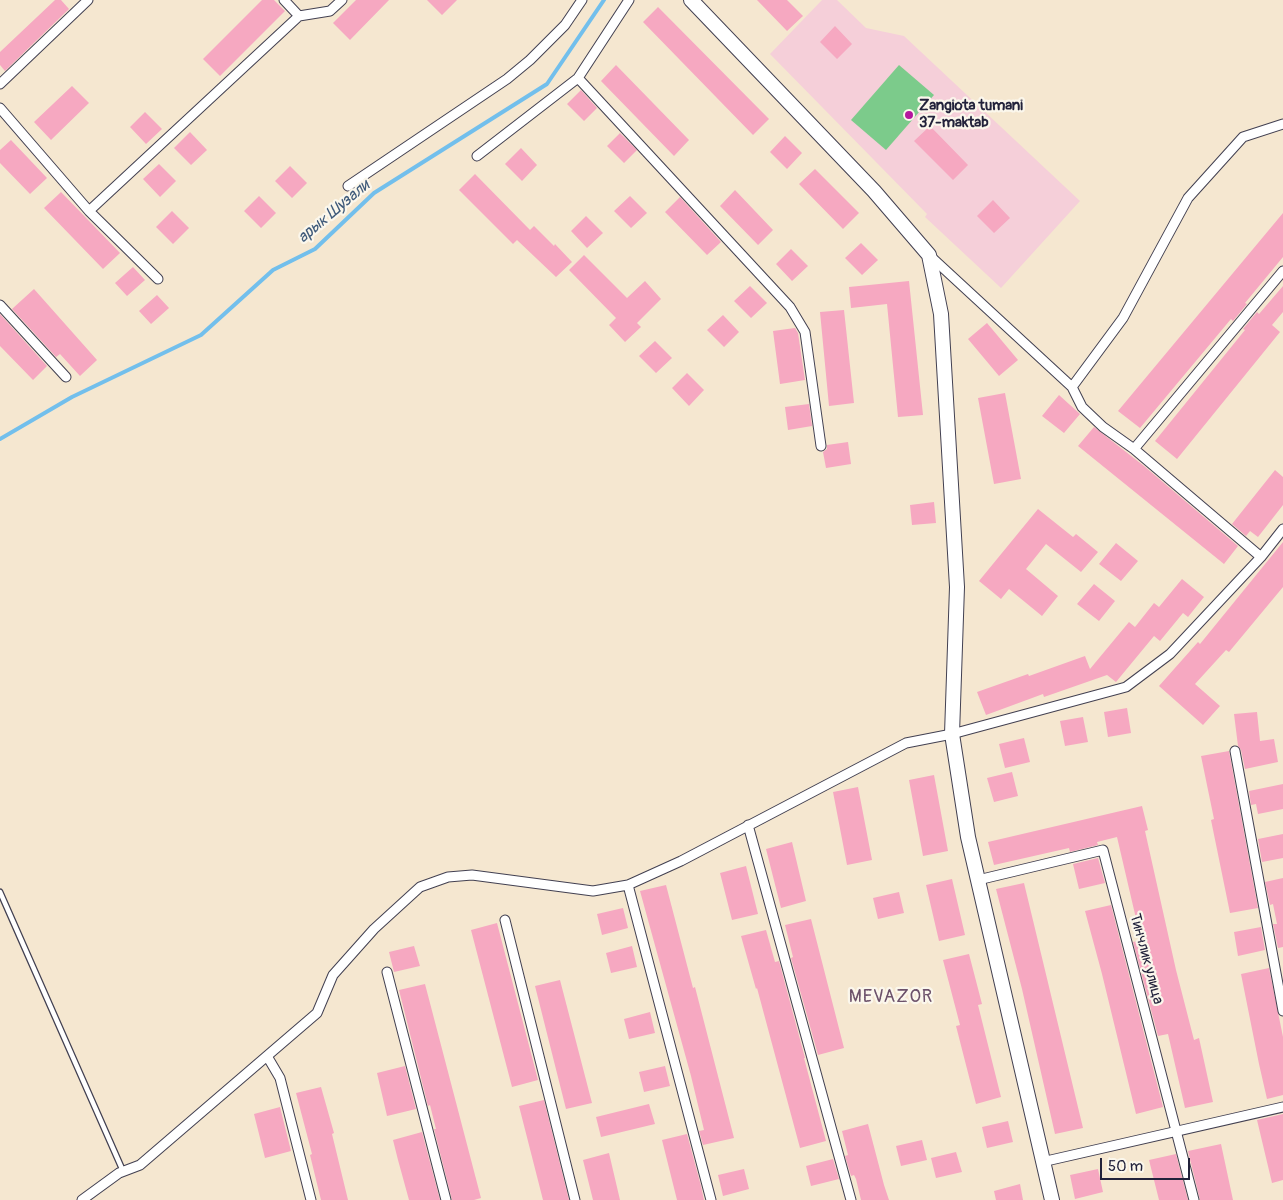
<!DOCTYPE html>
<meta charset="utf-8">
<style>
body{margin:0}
#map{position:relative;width:1283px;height:1200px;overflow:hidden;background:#f5e7d0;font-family:Pangolin,sans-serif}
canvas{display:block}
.scale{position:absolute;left:1100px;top:1158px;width:90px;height:22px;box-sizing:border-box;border:2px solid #22223b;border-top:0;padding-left:6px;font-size:15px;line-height:18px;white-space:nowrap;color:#22223b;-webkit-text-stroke:4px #fbf7ec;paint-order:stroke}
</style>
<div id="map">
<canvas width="1283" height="1200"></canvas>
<div class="scale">50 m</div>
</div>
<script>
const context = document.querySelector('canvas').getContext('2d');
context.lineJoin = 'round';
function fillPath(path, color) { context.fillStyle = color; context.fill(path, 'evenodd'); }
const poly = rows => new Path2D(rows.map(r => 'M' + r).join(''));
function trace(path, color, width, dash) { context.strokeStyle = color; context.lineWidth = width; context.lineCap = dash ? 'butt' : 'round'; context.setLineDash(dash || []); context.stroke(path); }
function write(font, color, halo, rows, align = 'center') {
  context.font = font + ' Pangolin,sans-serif'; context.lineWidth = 4.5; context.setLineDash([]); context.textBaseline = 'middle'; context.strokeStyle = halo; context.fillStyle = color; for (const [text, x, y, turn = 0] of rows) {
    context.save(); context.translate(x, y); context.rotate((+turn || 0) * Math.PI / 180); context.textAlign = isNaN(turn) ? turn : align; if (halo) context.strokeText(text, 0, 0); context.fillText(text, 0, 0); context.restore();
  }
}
fillPath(poly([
 [822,0,837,0,866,28,904,36,1080,201,1001,288,925,217,927,214,770,54]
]), '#f5cfd9');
fillPath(poly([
 [899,65,934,95,886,150,851,120]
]), '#7ccb8b');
trace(poly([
 [0,439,72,397,201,335,273,270,315,249,374,193,547,84,604,0]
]), '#72bfec', 4);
fillPath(poly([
 [55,0,61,0,69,9,5,71,0,65,0,52],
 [262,0,274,0,285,11,220,76,203,59],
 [356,0,389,0,350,40,333,23],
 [427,0,457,0,442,15],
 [757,0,787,0,803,16,787,31],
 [658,7,769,119,753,135,643,22],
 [835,26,852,44,837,59,820,42],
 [616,65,689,140,674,156,601,81],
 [72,86,89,103,51,140,34,122],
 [581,90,597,108,584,121,567,104],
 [145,112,162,129,146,144,130,127],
 [930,126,968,165,953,180,914,141],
 [190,132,207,150,191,165,174,148],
 [620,133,637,150,624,163,607,146],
 [785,136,802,153,787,169,770,152],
 [11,140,47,178,30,194,0,163,0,150],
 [521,148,537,165,522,181,505,164],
 [159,164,176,181,160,197,143,179],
 [290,166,307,183,292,198,275,181],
 [815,169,859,213,843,229,799,184],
 [475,174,530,230,534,226,554,246,555,244,572,262,556,277,517,240,513,244,459,190],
 [735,190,773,230,758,245,720,206],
 [61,192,120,253,103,269,44,208],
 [259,196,276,213,261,228,244,211],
 [630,196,647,213,631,228,614,211],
 [680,197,721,242,707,255,665,212],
 [993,200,1010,218,994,233,977,216],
 [172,211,189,228,173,244,156,227],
 [1283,213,1283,257,1245,303,1247,304,1233,321,1231,319,1140,428,1118,411],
 [586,216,603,233,587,248,571,231],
 [861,243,878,260,862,275,845,258],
 [791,249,808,266,792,281,776,264],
 [584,255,627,298,645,281,661,299,637,323,641,327,625,342,609,325,616,318,569,270],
 [133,267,145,280,127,296,115,283],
 [909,281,923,415,898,417,887,304,851,308,849,287],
 [750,286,767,303,751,318,734,301],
 [1283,286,1283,312,1272,325,1280,332,1177,459,1155,441,1245,330,1243,329,1257,312,1259,314],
 [34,289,97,360,80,376,60,354,56,357,12,309],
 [157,295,169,308,151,324,139,311],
 [844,310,854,403,829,406,820,312],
 [0,314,47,366,33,380,0,346],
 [723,315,739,332,724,347,707,330],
 [987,323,1018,360,999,376,968,339],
 [795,328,798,333,805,380,780,384,773,331],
 [655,341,672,358,656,373,639,356],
 [687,373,704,390,689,406,672,388],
 [1005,393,1021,479,994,484,978,398],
 [1059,395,1080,414,1064,433,1042,416],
 [809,404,812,426,788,430,785,407],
 [1094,427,1144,466,1238,546,1224,564,1078,446],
 [848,442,851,464,826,468,823,452,827,449,827,445],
 [1275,470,1283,477,1283,505,1258,537,1250,531,1246,536,1232,524],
 [934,502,936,523,912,525,910,505],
 [1038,509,1073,537,1076,534,1098,552,1081,572,1046,544,1026,569,1058,596,1042,616,1009,589,1001,599,979,581],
 [1283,542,1283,587,1229,652,1226,650,1195,684,1220,706,1203,725,1159,686,1198,642,1200,644],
 [1116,543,1138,561,1121,581,1099,564],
 [1182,579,1204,597,1188,617,1183,613,1160,641,1154,636,1116,682,1107,675,1044,697,1043,694,986,715,977,692,1028,674,1029,676,1085,656,1090,669,1129,622,1135,627,1154,603,1159,607],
 [1094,584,1115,601,1099,621,1077,604],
 [1127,708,1131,733,1108,737,1104,712],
 [1257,712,1260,741,1274,739,1278,762,1245,769,1241,750,1238,746,1234,714],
 [1083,717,1088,742,1065,746,1060,721],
 [1024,738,1030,762,1005,768,999,744],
 [1229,751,1258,908,1230,913,1211,820,1214,819,1201,756],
 [1012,772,1018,796,994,802,987,778],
 [934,775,948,851,923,856,909,780],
 [1283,784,1283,809,1258,814,1256,804,1251,805,1249,791],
 [858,787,872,860,847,865,833,792],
 [1142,806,1148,830,1145,831,1176,970,1194,1040,1199,1038,1213,1102,1185,1108,1168,1034,1158,1036,1133,942,1141,940,1117,837,1097,842,1098,845,1070,852,1069,848,994,865,988,842],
 [1283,834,1283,858,1262,862,1258,839],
 [792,842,806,901,781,908,766,849],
 [1098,858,1105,883,1079,889,1073,864],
 [746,866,758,914,732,920,720,873],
 [1283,878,1283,947,1278,948,1273,924,1277,924,1273,904,1270,905,1265,882],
 [952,879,965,935,939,941,926,885],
 [1024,883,1083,1128,1055,1134,1022,989,996,889],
 [666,885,693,988,695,987,734,1138,703,1145,699,1131,704,1130,691,1076,640,891],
 [899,892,904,913,878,919,873,898],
 [1111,905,1163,1107,1136,1114,1102,974,1085,911],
 [623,908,628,928,602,935,597,914],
 [811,919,844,1048,818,1055,791,958,793,957,785,925],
 [497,923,538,1080,512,1087,471,930],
 [1261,927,1265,950,1238,956,1234,932],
 [766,930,775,962,779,961,805,1058,804,1058,826,1141,800,1148,757,988,756,989,741,936],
 [414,946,420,966,394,972,389,952],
 [632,946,637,967,611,973,606,953],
 [969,954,982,1004,978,1005,1001,1097,976,1104,956,1026,960,1025,943,960],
 [1269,968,1283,1037,1283,1095,1267,1099,1259,1064,1241,974],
 [560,980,592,1103,566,1109,535,986],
 [425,984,481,1198,474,1200,452,1200,434,1129,436,1129,430,1105,428,1106,399,990],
 [650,1012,655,1033,629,1039,624,1019],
 [405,1066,416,1109,387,1116,377,1073],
 [665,1066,670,1086,644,1092,639,1072],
 [321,1087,334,1133,332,1134,348,1200,321,1200,310,1155,312,1154,296,1093],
 [544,1100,569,1200,543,1200,519,1106],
 [649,1104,655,1124,601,1137,596,1117],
 [280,1107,291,1151,265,1158,254,1114],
 [1283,1114,1283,1180,1272,1183,1257,1120],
 [1008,1121,1013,1142,987,1148,982,1127],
 [868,1124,884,1185,889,1200,861,1200,856,1179,854,1175,851,1176,845,1156,848,1155,842,1131],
 [422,1132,440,1200,409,1200,398,1160,393,1140],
 [687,1134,701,1186,704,1200,677,1200,662,1140],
 [922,1140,927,1160,901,1166,896,1146],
 [1221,1144,1233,1200,1200,1200,1188,1151],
 [956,1152,962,1172,936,1178,931,1158],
 [609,1153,620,1200,593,1200,583,1160],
 [1176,1154,1188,1200,1159,1200,1149,1160],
 [833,1159,839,1179,811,1186,806,1166],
 [744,1169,749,1189,723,1196,718,1175],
 [1098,1169,1103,1192,1075,1199,1070,1175],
 [1020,1184,1023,1200,996,1200,994,1191]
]), '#f6a8c1');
const service = poly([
 [0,892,123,1171]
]);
const minor = poly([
 [284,0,299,16],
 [578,78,790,307,805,332,821,446],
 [0,84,88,0],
 [0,108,89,211,158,279],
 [477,156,578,78,629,0],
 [348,186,507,79,530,60,565,25,582,0],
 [89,211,299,16,330,11,342,0],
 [929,255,1072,387,1082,407,1103,427,1134,449,1261,557],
 [0,305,66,377],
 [1072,387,1123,318,1188,198,1243,137,1283,124],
 [1134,449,1283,271],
 [1235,751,1283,1011],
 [748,825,851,1200],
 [978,880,1103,850,1194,1200],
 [628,885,711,1200],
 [505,920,575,1200],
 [387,972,446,1200],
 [267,1056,280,1078,311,1200],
 [1042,1162,1283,1107],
 [82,1200,119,1173,140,1165,317,1013,333,975,374,929,420,887,448,877,472,875,593,891,628,885,681,861,906,743,952,734,1126,687,1170,654,1261,557,1283,529]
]);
const secondary = poly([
 [691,0,874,191,929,255,941,314,957,587,952,734,968,837,1052,1200]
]);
trace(service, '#424051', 7);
trace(minor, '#424051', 11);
trace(secondary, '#424051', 16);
trace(service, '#fff', 4.5);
trace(minor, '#fff', 9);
trace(secondary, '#fff', 14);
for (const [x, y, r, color] of [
 [909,115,5,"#b5179e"]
]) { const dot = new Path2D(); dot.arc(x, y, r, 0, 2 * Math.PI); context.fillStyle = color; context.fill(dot); trace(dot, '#fbf7ec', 2); }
write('bold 15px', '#22223b', '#fbf7ec', [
 ["Zangiota tumani",919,106],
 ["37-maktab",919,123]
], 'left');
write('15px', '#22223b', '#fbf7ec', [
 ["Тинчлик улица",1146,959,75]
]);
write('italic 16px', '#3e5979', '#fbf7ec', [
 ["арык Шузали",334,212,-40]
]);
context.letterSpacing = '1px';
write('18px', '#6c516a', '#fbf7ec', [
 ["MEVAZOR",891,997]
]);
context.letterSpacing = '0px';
</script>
